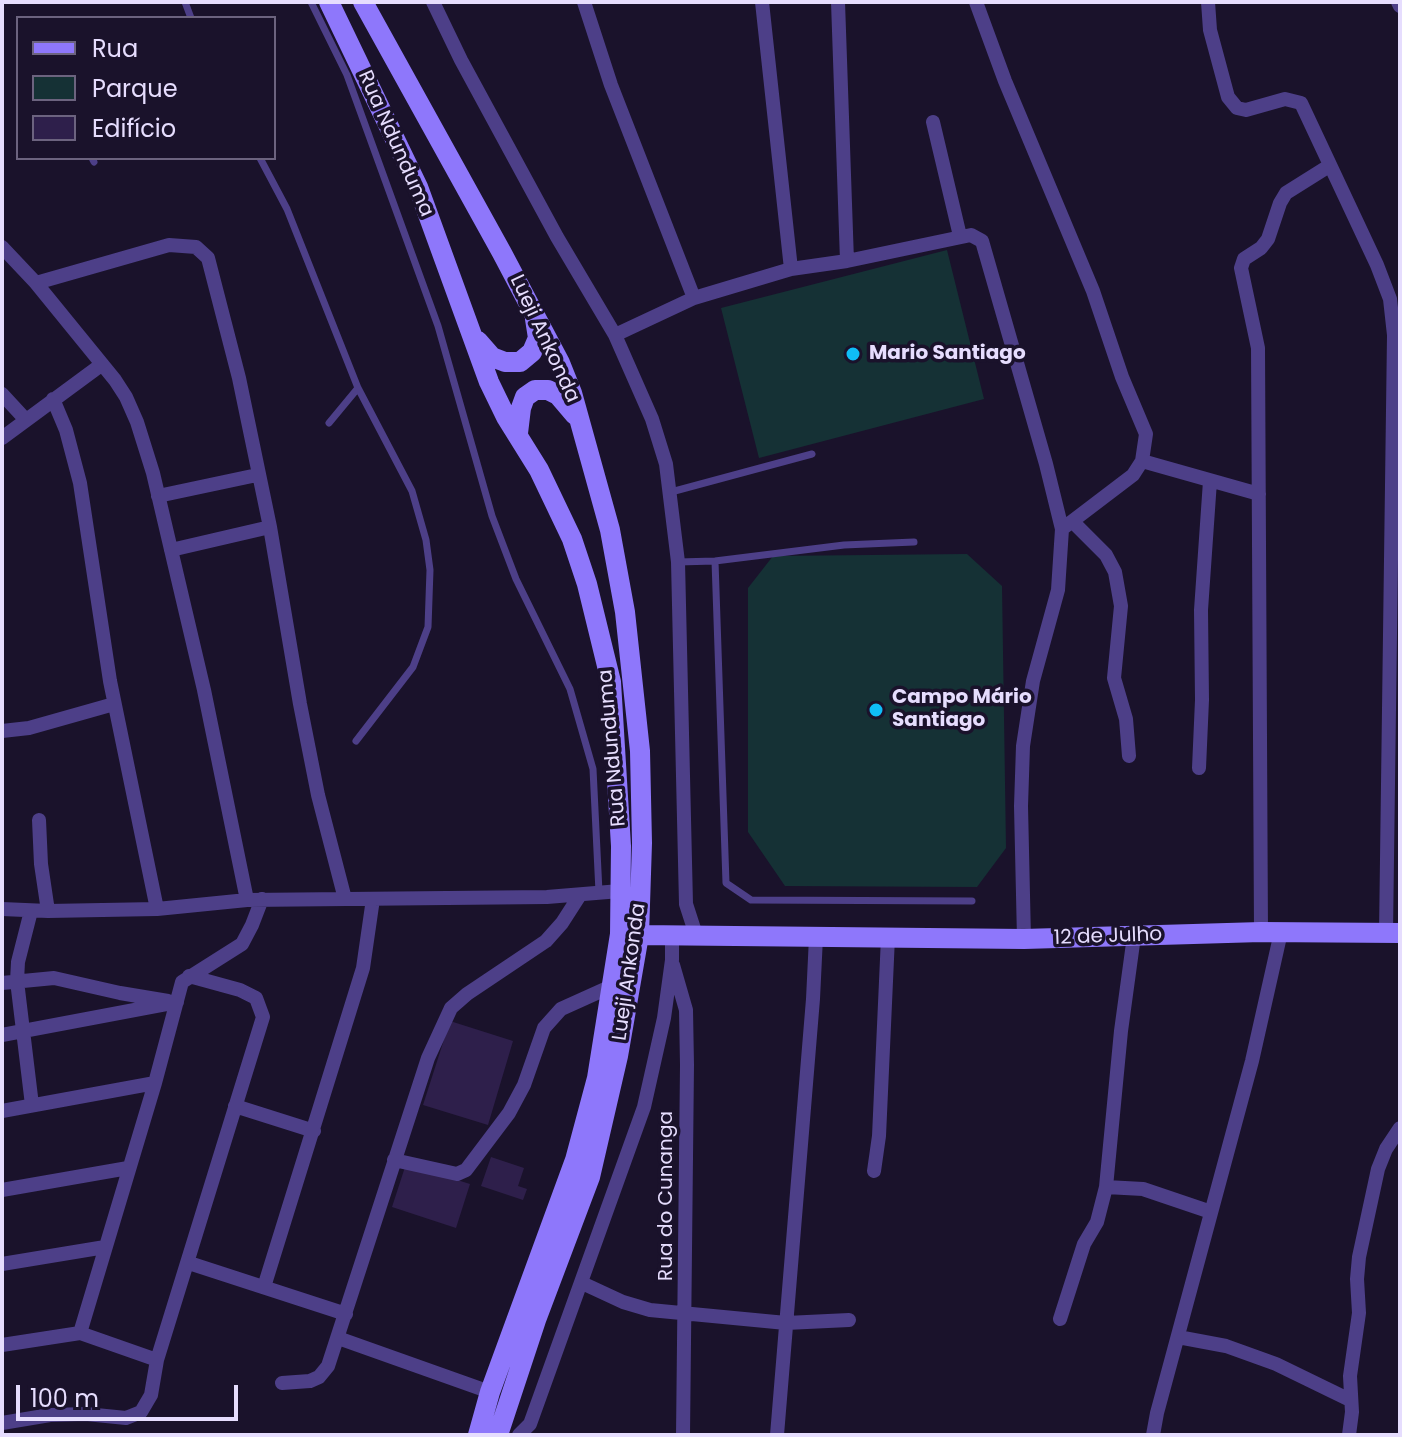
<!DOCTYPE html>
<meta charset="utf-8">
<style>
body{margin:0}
#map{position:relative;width:1402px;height:1437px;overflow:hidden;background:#1a122b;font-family:Poppins,sans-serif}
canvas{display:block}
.frame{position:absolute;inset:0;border:4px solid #e6ddfe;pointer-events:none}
.legend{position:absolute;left:16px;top:16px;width:260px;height:144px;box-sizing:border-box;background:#1a122b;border:2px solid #6c637f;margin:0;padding:10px 14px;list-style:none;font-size:24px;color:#e6ddfe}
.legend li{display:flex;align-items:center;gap:16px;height:40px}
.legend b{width:40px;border:2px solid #6c637f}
.scale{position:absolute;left:16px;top:1385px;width:222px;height:36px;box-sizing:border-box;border:4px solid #e6ddfe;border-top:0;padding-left:10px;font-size:24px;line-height:28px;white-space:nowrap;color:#e6ddfe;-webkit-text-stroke:6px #1a122b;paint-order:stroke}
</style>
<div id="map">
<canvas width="1402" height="1437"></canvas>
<div class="frame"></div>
<ul class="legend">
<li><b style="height:10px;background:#8e77fb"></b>Rua</li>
<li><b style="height:22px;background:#153135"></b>Parque</li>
<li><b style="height:22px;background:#2e1f4b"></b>Edifício</li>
</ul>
<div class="scale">100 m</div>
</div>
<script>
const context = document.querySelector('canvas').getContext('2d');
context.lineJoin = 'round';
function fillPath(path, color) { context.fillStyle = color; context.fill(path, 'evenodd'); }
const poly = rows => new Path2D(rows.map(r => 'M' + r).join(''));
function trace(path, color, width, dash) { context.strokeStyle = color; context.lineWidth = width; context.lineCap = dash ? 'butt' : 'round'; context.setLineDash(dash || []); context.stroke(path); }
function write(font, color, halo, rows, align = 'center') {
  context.font = font + ' Poppins,sans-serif'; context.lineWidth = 7; context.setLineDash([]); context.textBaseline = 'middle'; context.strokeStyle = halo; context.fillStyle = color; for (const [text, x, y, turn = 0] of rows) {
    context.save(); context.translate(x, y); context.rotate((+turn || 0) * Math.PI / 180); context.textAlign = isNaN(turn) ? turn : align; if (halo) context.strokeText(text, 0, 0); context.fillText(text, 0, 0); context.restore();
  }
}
fillPath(poly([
 [947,250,984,399,759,458,721,308],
 [967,554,1002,586,1006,848,977,887,785,886,748,832,748,588,773,556]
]), '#153135');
fillPath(poly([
 [450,1021,513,1041,488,1125,423,1105],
 [491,1157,524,1168,518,1186,527,1189,523,1200,481,1186],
 [406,1164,470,1184,456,1228,392,1207]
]), '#2e1f4b');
trace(poly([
 [185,2,191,18],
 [311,2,347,75,438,326,492,516,516,579,570,689,593,769,599,892],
 [92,158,94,162],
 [260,158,287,209,358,388,412,491,426,540,430,570,428,627,413,667,356,741],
 [329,423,358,388],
 [671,492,812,454],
 [715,561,726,883,751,900,972,901],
 [678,562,715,561,844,545,914,542]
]), '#4d3f88', 7);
trace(poly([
 [433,2,461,60,557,237,615,335,652,419,666,464,678,562,686,904,696,935],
 [584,2,611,85,694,298],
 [762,2,791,269],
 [838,2,847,261],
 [976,2,1005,81,1093,291,1122,377,1146,434,1142,461,1133,475,1062,529],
 [1208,2,1210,30,1228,97,1237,108,1246,110,1285,99,1301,103,1377,265,1390,299,1394,335,1386,933],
 [1398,2,1400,6],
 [933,122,960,236],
 [2,247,36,283,115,380,126,397,137,422,153,473,204,690,247,900],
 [36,283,169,245,196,247,208,258,239,378,270,527,300,704,318,795,345,899],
 [615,335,694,298,791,269,847,261,971,235,982,241,1046,464,1062,529,1058,590,1033,681,1023,746,1021,806,1024,939],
 [2,394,26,420],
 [53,399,66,430,80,483,110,681,157,909],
 [2,438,101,365],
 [1142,461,1259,494],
 [158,496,257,475],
 [1073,522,1106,555,1115,572,1121,606,1114,678,1126,719,1129,756],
 [171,550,270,527],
 [2,731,29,728,114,704],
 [1199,768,1202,700,1201,610,1210,481],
 [39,820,41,864,48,911],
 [2,909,48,911,157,909,247,900,547,897,620,891],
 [31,911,18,962,17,981,32,1105],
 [1261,932,1258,348,1241,268,1244,259,1261,248,1268,239,1280,203,1286,193,1329,166],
 [673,965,686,1010,687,1065,683,1435],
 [2,983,54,978,120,993,168,1001],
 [2,1035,177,1002],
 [235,1106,314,1131],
 [2,1111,155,1083],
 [394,1160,457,1174,466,1170,509,1113,524,1085,544,1028,561,1009,612,986],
 [874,1171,879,1136,888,937],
 [1106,1187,1143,1189,1211,1212],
 [2,1190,128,1168],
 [189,1263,346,1314],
 [2,1264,105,1247],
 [582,1283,623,1302,650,1310,786,1323,849,1320],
 [264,1287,363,968,373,899],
 [1060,1319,1084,1244,1097,1222,1106,1187,1121,1031,1134,936],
 [80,1333,155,1083,182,982,242,944,252,925,262,899],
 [1178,1337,1226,1346,1276,1364,1350,1400],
 [338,1338,490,1392],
 [2,1345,80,1333,157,1360],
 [282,1383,310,1381,319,1377,328,1366,428,1058,451,1008,467,994,546,941,562,923,580,895],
 [2,1423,50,1415,86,1414,126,1418,141,1412,151,1395,157,1360,263,1017,256,998,240,990,189,976],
 [519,1435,530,1424,644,1107,664,1018,672,960,672,935],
 [777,1435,813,999,816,937],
 [1153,1435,1157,1413,1252,1061,1281,932],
 [1349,1435,1352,1412,1350,1376,1359,1313,1357,1279,1359,1257,1378,1169,1386,1149,1400,1128]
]), '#4d3f88', 14);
trace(poly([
 [329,2,418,187,489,382,506,417,539,470,572,539,587,584,611,682,621,846,620,934,597,1078,575,1160,490,1392,478,1435],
 [363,2,502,253,560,363,572,393,610,530,625,612,640,751,642,843,639,935,618,1056,590,1177,536,1320,498,1435],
 [478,341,492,357,505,362,520,362,532,352,538,338,535,319],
 [518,433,521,408,525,397,535,390,548,390,558,395,575,415],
 [639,935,1024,939,1261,932,1400,933]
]), '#8e77fb', 20);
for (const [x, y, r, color] of [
 [853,354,8,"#0fbdf7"],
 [876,710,8,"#0fbdf7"]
]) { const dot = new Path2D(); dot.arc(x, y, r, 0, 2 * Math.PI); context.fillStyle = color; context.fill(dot); trace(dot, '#1a122b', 3); }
write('20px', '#e6ddfe', '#1a122b', [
 ["Rua Ndunduma",395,144,66],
 ["Lueji Ankonda",544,339,65],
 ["Rua Ndunduma",613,748,-95],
 ["12 de Julho",1108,937,-2],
 ["Lueji Ankonda",630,972,-82],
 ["Rua do Cunanga",667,1196,-90]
]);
write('bold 20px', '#e6ddfe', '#1a122b', [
 ["Mario Santiago",869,354],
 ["Campo Mário",892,698],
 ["Santiago",892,721]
], 'left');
</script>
